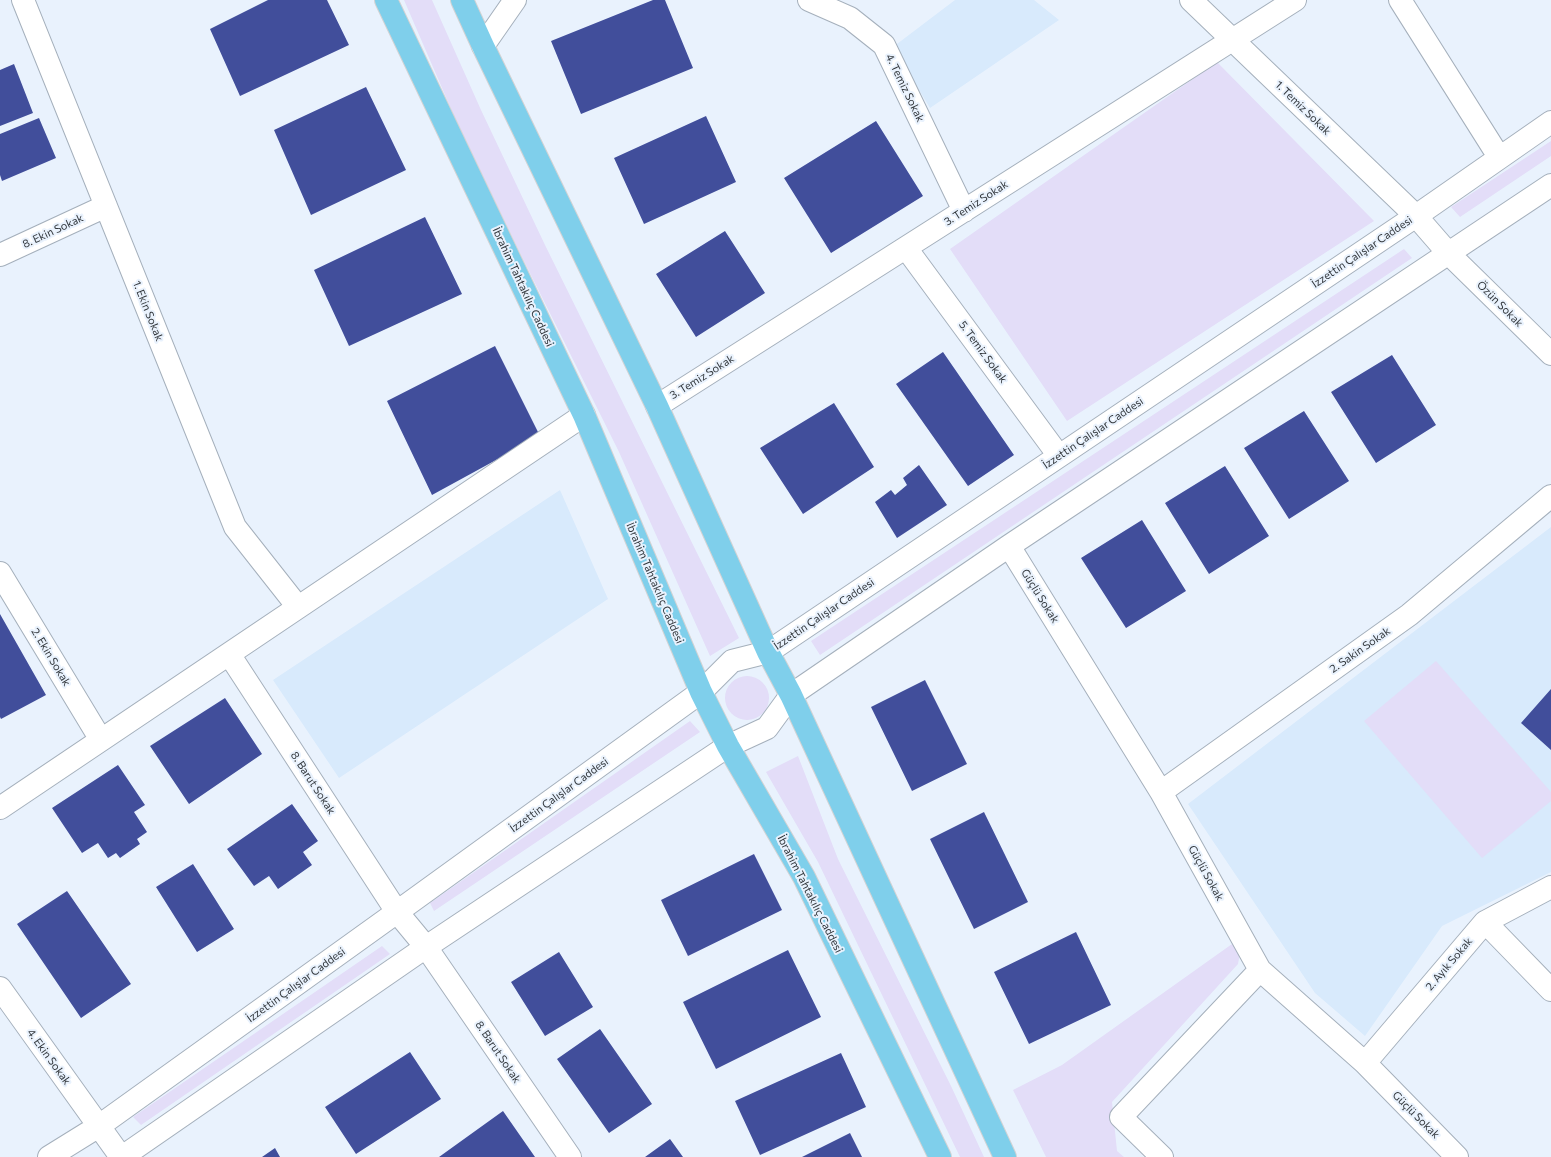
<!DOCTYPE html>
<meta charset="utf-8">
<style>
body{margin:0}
canvas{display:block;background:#e9f2fd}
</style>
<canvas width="1551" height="1157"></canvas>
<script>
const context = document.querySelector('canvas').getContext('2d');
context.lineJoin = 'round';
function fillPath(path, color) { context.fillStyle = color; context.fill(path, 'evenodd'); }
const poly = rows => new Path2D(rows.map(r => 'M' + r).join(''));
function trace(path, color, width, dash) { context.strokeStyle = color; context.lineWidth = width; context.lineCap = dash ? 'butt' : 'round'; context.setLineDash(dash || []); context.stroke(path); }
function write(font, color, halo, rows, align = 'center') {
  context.font = font + ' Commissioner,sans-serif'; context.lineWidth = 4; context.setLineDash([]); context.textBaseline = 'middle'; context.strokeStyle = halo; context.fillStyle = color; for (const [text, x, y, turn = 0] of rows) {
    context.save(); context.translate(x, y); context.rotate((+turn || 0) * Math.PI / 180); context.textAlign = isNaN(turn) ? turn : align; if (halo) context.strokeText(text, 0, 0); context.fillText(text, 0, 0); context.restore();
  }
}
fillPath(poly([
 [955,0,1034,0,1059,20,930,108,893,47],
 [560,490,608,599,339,778,273,680],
 [1551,527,1551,872,1442,926,1365,1036,1315,993,1188,804]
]), '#d8eafc');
fillPath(poly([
 [404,0,432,0,481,110,545,245,739,638,710,656,619,452,519,251,455,118],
 [1217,62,1374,221,1067,421,950,249],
 [1551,141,1551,156,1460,217,1451,207],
 [1404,249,1412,258,820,655,811,641],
 [1436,661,1551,792,1551,801,1482,858,1364,721],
 '725 698a22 22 0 1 1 44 0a22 22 0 1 1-44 0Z',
 [690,721,700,732,434,911,430,903],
 [798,756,838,859,951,1086,984,1157,960,1157,818,862,766,772],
 [1232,944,1240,953,1238,964,1112,1102,1117,1151,1124,1157,1046,1157,1013,1090,1062,1065],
 [382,946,390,954,141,1125,133,1117]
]), '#e3ddf8');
fillPath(poly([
 [268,0,327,0,349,45,240,96,210,29],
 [653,0,665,0,693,68,581,114,551,41],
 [14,64,33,113,0,126,0,70],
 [366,87,406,170,311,215,274,130],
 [706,116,736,182,644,224,614,158],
 [39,118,56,158,2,181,0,175,0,134],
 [876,121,923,196,831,253,784,178],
 [425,217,462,294,349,346,314,270],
 [725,231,765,293,696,337,656,274],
 [495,346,540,436,432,495,387,401],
 [943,352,1014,455,968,486,896,384],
 [1392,355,1436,425,1376,463,1331,392],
 [834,403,874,467,803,514,760,448],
 [1304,411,1349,481,1289,519,1244,448],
 [919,465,947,505,897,538,875,502,891,490,895,495,907,485,903,478],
 [1225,466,1269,536,1209,574,1165,503],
 [1142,520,1186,591,1126,628,1081,558],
 [0,614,46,695,1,719,0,717],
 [925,680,967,764,912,791,871,707],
 [1551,689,1551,750,1521,723],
 [225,698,262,754,189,804,150,746],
 [118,765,145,805,134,812,147,832,137,839,140,844,120,858,116,853,108,858,98,843,82,853,52,808],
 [292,804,318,841,303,852,312,865,278,889,269,876,254,886,227,849],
 [984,812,1028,902,974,929,930,839],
 [754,854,782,910,688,956,661,900],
 [193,864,234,929,197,952,156,887],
 [67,891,131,984,81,1018,17,924],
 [1076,932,1111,1005,1029,1044,994,972],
 [788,950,821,1017,716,1069,683,1002],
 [559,952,593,1007,545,1036,511,982],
 [600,1029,652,1104,609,1133,557,1059],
 [410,1052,441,1099,356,1154,325,1107],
 [841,1053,866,1107,760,1155,735,1101],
 [503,1111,535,1157,439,1157],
 [850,1133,862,1157,802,1157],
 [670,1139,683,1157,645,1157],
 [275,1148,280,1157,262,1157]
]), '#414e9b');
const minor = poly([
 [23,0,235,527,298,607],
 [809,0,850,18,884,45,964,211],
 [1191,0,1416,216,1449,254,1551,354],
 [1400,0,1499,157],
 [483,46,515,0],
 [906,248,1059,456],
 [0,255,106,206],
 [657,406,1295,0],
 [1009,546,1161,792,1260,970,1365,1063,1457,1157],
 [0,573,101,740],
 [229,654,397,912,426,947,570,1157],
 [1161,792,1409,615,1551,496],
 [0,808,584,415],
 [1485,922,1551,990],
 [0,988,121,1157],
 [1365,1063,1485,922,1551,887],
 [49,1157,99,1126,397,912,701,692,732,661,768,652,1416,216,1551,122],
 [122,1157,426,947,728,746,767,728,791,695,1009,546,1551,185],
 [1162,1157,1121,1117,1260,970]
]);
const major = poly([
 [386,0,584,415,701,692,728,746,804,877,940,1157],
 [462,0,483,46,657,406,768,652,791,695,1005,1157]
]);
trace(minor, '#a5b0bc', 24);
trace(major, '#d2d3d4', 24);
trace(minor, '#fff', 22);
trace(major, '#7fcfeb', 22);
write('11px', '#32373c', '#e9f2fd', [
 ["4. Temiz Sokak",905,88,64],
 ["1. Temiz Sokak",1303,108,44],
 ["3. Temiz Sokak",976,203,-33],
 ["8. Ekin Sokak",53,231,-25],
 ["İzzettin Çalışlar Caddesi",1362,252,-34],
 ["İbrahim Tahtakılıç Caddesi",523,287,65],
 ["Özün Sokak",1500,304,45],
 ["1. Ekin Sokak",148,311,68],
 ["5. Temiz Sokak",983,352,54],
 ["3. Temiz Sokak",702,377,-32],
 ["İzzettin Çalışlar Caddesi",1093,433,-34],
 ["İbrahim Tahtakılıç Caddesi",655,583,67],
 ["Güçlü Sokak",1040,596,58],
 ["İzzettin Çalışlar Caddesi",824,614,-34],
 ["2. Sakin Sokak",1360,650,-35],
 ["2. Ekin Sokak",51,657,59],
 ["8. Barut Sokak",313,783,57],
 ["İzzettin Çalışlar Caddesi",559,795,-36],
 ["Güçlü Sokak",1206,873,61],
 ["İbrahim Tahtakılıç Caddesi",810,894,63],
 ["2. Ayık Sokak",1449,964,-50],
 ["İzzettin Çalışlar Caddesi",296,985,-36],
 ["8. Barut Sokak",498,1052,56],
 ["4. Ekin Sokak",49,1057,54],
 ["Güçlü Sokak",1416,1115,45]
]);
</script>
